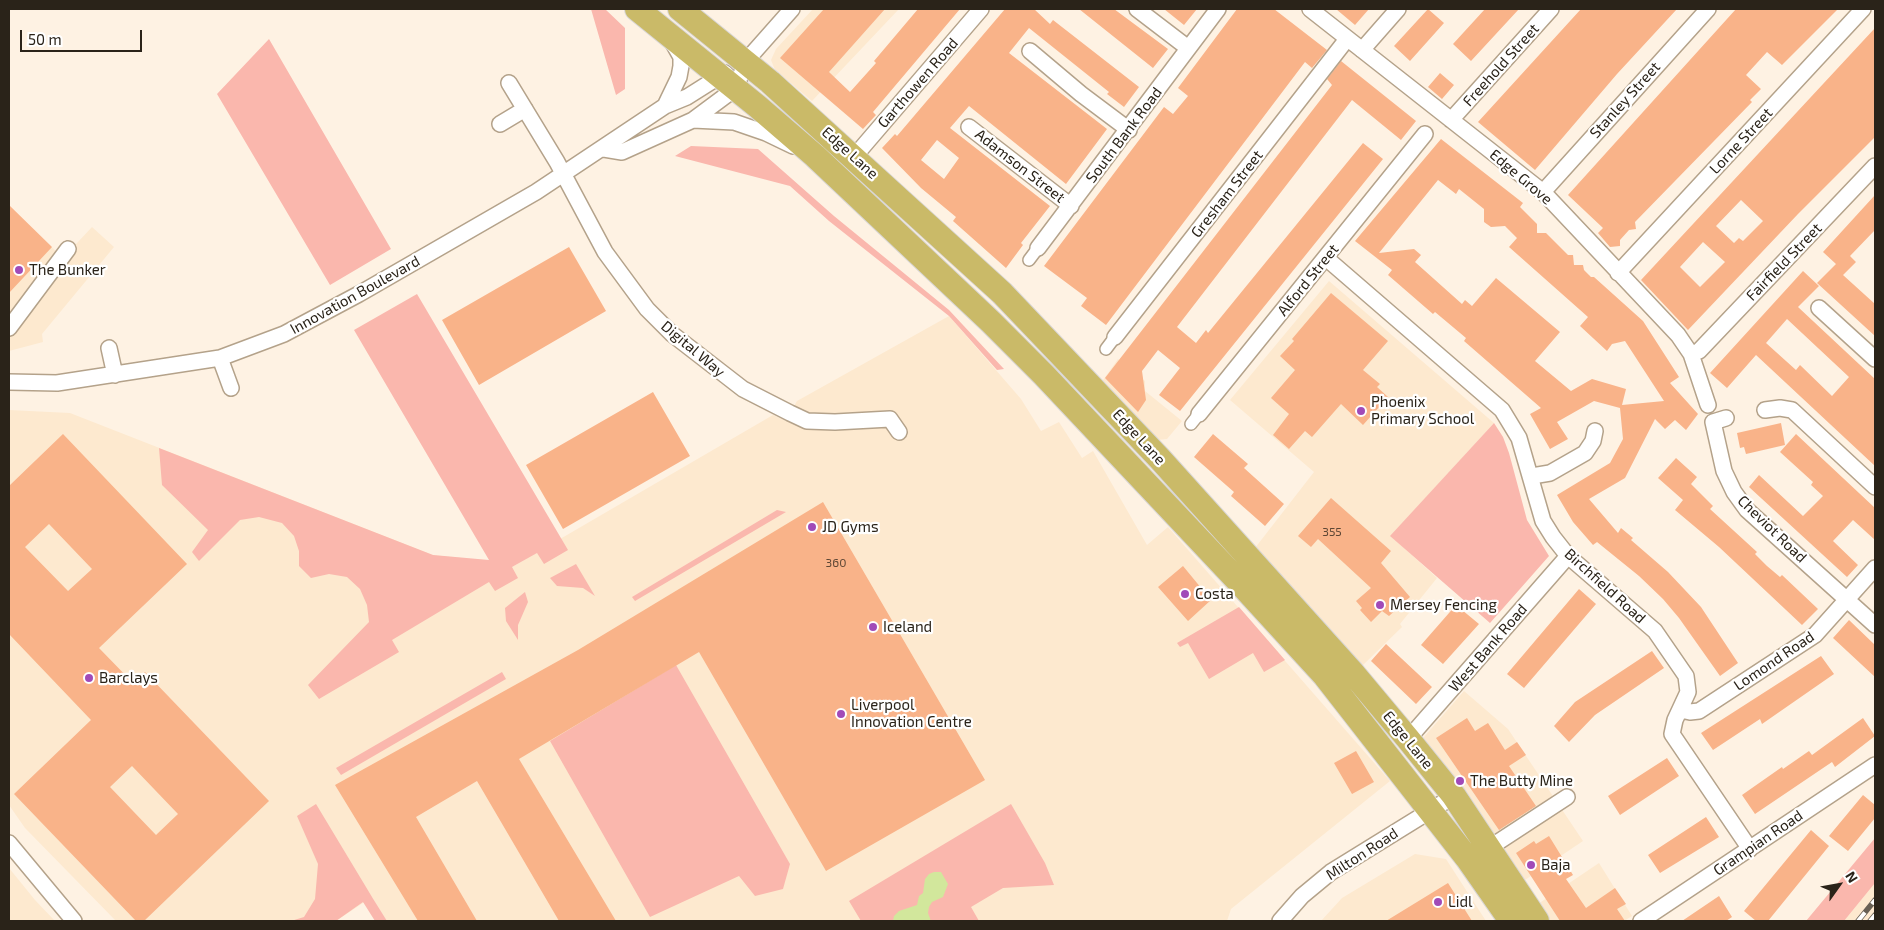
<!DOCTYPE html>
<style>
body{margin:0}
#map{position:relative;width:1884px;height:930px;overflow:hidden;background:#fef2e3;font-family:"Exo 2",sans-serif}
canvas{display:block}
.frame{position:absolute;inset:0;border:10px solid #2a2319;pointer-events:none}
.north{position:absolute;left:1814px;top:860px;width:50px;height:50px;-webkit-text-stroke:4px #fff;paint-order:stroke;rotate:58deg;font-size:14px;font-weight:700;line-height:20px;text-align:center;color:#2a2319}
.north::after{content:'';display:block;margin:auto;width:18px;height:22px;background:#2a2319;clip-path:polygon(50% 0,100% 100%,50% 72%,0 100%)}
.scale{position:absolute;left:20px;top:30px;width:122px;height:22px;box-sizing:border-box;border:2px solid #2a2319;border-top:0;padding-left:6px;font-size:15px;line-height:18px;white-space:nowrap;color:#2a2319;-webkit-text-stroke:4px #fff;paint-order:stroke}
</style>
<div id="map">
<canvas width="1884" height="930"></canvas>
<div class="frame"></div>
<div class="north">N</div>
<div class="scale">50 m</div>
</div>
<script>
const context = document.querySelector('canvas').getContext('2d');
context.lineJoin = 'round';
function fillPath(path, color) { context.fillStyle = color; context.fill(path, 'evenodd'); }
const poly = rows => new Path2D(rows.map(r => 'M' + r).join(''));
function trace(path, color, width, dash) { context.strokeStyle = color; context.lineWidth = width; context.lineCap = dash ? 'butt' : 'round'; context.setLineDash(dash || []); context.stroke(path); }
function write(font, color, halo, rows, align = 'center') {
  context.font = font + ' "Exo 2",sans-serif'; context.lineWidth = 4.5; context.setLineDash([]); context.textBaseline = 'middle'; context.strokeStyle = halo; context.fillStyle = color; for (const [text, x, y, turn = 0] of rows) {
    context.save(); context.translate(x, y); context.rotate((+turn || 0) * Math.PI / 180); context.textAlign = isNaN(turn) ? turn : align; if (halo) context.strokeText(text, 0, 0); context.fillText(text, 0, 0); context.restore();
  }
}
fillPath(poly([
 [813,9,899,9,812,101,775,70,771,60,776,49],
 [11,208,63,258,92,227,114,247,42,334,43,342,9,351,9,211],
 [1329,281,1494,423,1391,536,1437,578,1400,624,1402,627,1362,666,1255,548,1314,472,1230,400],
 [949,316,1021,399,1041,431,1059,422,1082,458,1093,451,1147,545,1168,527,1390,781,1231,909,1227,921,387,921,372,897,336,921,116,921,25,828,9,805,9,410,70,413,433,555,490,561,512,567,773,415,786,421,797,401],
 [1118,359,1145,381,1145,391,1182,421,1167,439,1157,440,1101,383],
 [1464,691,1508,729,1583,841,1522,882,1424,742,1424,737],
 [1415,854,1446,859,1486,921,1321,921,1342,898],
 [1599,863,1632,916,1624,921,1548,921,1538,904],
 [9,868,35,900,55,921,9,921],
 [1875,883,1875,921,1844,921]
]), '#fde9cf');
fillPath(poly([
 [591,9,605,9,625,28,625,89,616,95],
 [269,39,391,249,330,285,217,94],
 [691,146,758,149,834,216,949,310,1004,369,997,370,949,316,829,221,790,186,675,156],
 [417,294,568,550,544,564,537,553,512,567,518,578,495,591,489,582,392,640,399,652,319,699,308,685,369,622,367,605,360,589,347,577,329,574,311,578,299,566,299,551,294,536,282,523,259,517,240,520,199,561,192,552,208,530,162,485,159,448,433,555,489,560,354,330],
 [1494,423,1503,437,1509,453,1527,520,1549,556,1490,623,1390,536],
 [777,510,786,512,635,601,632,597],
 [576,564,595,596,583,588,557,586,550,578],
 [525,592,528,602,518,625,518,640,506,621,505,608],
 [1239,607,1285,660,1264,672,1253,653,1209,679,1188,643,1180,647,1177,643],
 [676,665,790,864,783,889,755,896,739,876,650,917,550,741],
 [502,672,506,679,341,775,336,768],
 [316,804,372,897,387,921,375,921,363,902,336,921,291,921,304,917,315,899,318,864,297,816],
 [1011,804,1045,863,1054,885,1003,888,971,907,979,921,861,921,849,901],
 [1875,838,1875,883,1844,921,1806,921]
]), '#fab7ad');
fillPath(poly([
 [934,872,941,872,948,884,943,897,932,902,929,907,928,913,931,921,893,921,894,916,899,911,917,905,919,896,923,893,925,879,929,874]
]), '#d2e79c');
fillPath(poly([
 [824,9,885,9,829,72,850,92,876,63,874,61,918,9,960,9,873,112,876,115,863,129,780,58],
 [1005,9,1034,9,1050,24,1053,20,1139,87,1124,107,1107,94,1109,92,1029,28,1009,53,1107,129,1066,184,969,106,950,128,1050,206,1021,243,1023,245,1006,268,953,221,956,217,921,188,882,148,895,134,897,136],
 [937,140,959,158,944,179,921,160],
 [1079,9,1114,9,1168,49,1153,68],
 [1164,9,1197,9,1184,25],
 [1237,9,1274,9,1327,50,1312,68,1305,62,1106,325,1081,306,1087,298,1044,266,1164,107,1173,114,1188,96,1178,88],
 [1336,9,1369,9,1355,25],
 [1428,9,1444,23,1410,61,1394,46],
 [1485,9,1519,9,1471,61,1453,44],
 [1581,9,1677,9,1617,74,1535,170,1478,122],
 [1736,9,1838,9,1782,65,1767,52,1746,75,1761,89,1750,100,1752,102,1635,222,1636,229,1629,230,1620,240,1620,246,1610,247,1598,233,1603,228,1568,195],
 [1875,28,1875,137,1798,214,1688,330,1641,280],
 [1741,200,1763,221,1743,241,1739,238,1734,243,1716,226],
 [1703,242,1725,262,1700,287,1680,267],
 [1341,61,1416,121,1401,140,1352,100,1177,327,1196,343,1206,330,1208,333,1363,143,1383,159,1180,411,1159,395,1180,368,1158,350,1142,371,1146,400,1138,412,1105,378,1332,85,1327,79],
 [1440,73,1454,85,1442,99,1428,87],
 [1441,139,1523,203,1520,207,1537,224,1537,233,1546,233,1568,255,1573,255,1574,265,1583,265,1584,270,1591,277,1594,277,1643,321,1679,377,1670,383,1698,414,1686,430,1675,420,1665,429,1655,419,1625,478,1589,499,1618,533,1621,528,1633,538,1631,540,1668,572,1701,607,1738,663,1720,676,1679,618,1663,599,1639,576,1597,542,1593,545,1573,522,1557,495,1610,463,1623,439,1620,408,1594,401,1557,422,1568,439,1550,449,1530,414,1541,408,1464,341,1466,338,1435,312,1433,314,1388,275,1392,270,1355,241],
 [1438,180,1456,194,1459,189,1484,209,1484,222,1491,227,1505,226,1517,238,1509,247,1588,317,1580,326,1607,351,1612,344,1625,341,1664,401,1622,405,1626,389,1592,379,1571,391,1535,361,1560,332,1496,278,1472,306,1465,300,1462,304,1415,262,1421,255,1414,249,1379,253],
 [1875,195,1875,230,1850,256,1856,262,1843,275,1875,304,1875,336,1817,283,1836,264,1823,252],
 [9,205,52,247,9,293],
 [569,247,606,311,479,385,442,320],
 [1803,271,1819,286,1798,307,1875,379,1875,466,1756,355,1727,388,1710,373],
 [1787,319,1849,377,1832,396,1800,365,1796,370,1766,343],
 [1331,293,1388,341,1363,370,1380,384,1377,387,1388,397,1363,425,1341,404,1312,437,1305,431,1289,449,1273,435,1289,414,1271,398,1295,370,1280,356,1294,341,1292,339],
 [653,392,690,456,563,529,526,465],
 [1781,423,1785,445,1746,454,1744,447,1740,448,1737,433],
 [63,434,187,564,99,648,133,683,145,672,269,801,144,921,136,921,14,794,91,720,9,634,9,486],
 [49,524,92,569,68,591,25,547],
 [132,766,178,814,156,835,110,787],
 [1213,434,1248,464,1244,468,1284,504,1265,526,1231,496,1234,492,1194,457],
 [1796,434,1875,508,1875,540,1853,520,1833,541,1858,565,1847,577,1749,487,1759,475,1803,516,1823,496,1811,485,1813,482,1780,452],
 [1676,458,1697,477,1691,484,1713,506,1710,509,1757,552,1755,554,1767,566,1780,577,1782,575,1818,609,1802,625,1719,547,1675,510,1683,500,1658,478],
 [1331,498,1391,551,1381,563,1410,597,1389,616,1382,611,1371,622,1360,610,1362,608,1356,601,1371,588,1318,539,1311,547,1298,536],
 [823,502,985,780,826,871,699,652,519,759,616,921,559,921,477,781,416,817,477,921,418,921,335,785,578,650],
 [1183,566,1211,600,1188,621,1158,587],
 [1579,589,1596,604,1524,688,1507,674],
 [1456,605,1479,624,1443,664,1421,645],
 [1849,620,1875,645,1875,677,1833,638],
 [1386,644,1432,687,1416,704,1371,661],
 [1652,651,1664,668,1595,715,1569,742,1554,726,1575,702],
 [1821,656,1834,674,1762,724,1760,719,1713,750,1701,733],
 [1467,718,1475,731,1488,723,1505,750,1517,742,1526,755,1509,766,1536,806,1499,830,1436,738],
 [1863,718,1875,736,1835,767,1832,762,1755,814,1742,795,1782,767,1783,769,1809,751,1812,755],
 [1356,751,1374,782,1352,794,1334,763],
 [1667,758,1679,776,1620,815,1608,796],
 [1863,795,1875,805,1875,818,1848,851,1829,836],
 [1706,817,1719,837,1660,873,1648,855],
 [1811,830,1829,846,1768,921,1756,921,1744,911],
 [1549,836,1573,875,1566,879,1586,908,1615,888,1626,904,1617,909,1625,921,1560,921,1516,853,1534,841,1536,844],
 [1448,883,1472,921,1386,921],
 [1719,896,1732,917,1726,921,1682,921]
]), '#f9b389');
const pedestrian = poly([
 [1029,260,1038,248],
 [1106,349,1115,337],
 [1191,424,1199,414]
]);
const minor = poly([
 [1137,9,1188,48],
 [1310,9,1543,192,1678,335,1691,354,1708,405],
 [1362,50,1398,9],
 [1030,51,1081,94,1129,130],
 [509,83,557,162,605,252,647,309,672,334,743,389,790,413,807,421,835,422,890,419,899,432],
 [665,106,687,97,725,73],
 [693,120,736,88,746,61,792,9],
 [1451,120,1551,9],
 [500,124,525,109],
 [969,127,1071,206],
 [604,149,622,152,693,120,734,122,766,133,793,146],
 [854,157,981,9],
 [1543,192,1708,9],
 [1038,248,1218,9],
 [1326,258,1502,410,1519,438,1543,521,1553,537,1568,556,1655,631,1686,676,1688,692,1675,720,1672,734,1750,849],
 [1618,273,1863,9],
 [1819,308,1875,359],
 [9,328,68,249],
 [1115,337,1347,39],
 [109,348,115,375],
 [1691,354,1699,351,1875,166],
 [220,358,231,388],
 [9,382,57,383,220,358,284,334,359,294,536,192,665,106,679,77,681,66,681,57,673,43],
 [1765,410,1780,408,1792,410,1875,487],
 [1199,414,1425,134],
 [1726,418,1713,422,1724,471,1734,492,1747,510,1875,625],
 [1532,476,1550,473,1585,453,1593,441,1595,431],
 [1681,710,1690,712,1699,711,1815,635,1875,568],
 [1408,739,1568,556],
 [9,843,74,921],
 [1489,848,1567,797],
 [1280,921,1302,896,1331,872,1454,796],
 [1641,921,1875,765]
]);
const trunk = poly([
 [637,9,757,106,815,156,991,322,1044,375,1239,582,1325,676,1467,858,1511,921],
 [680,9,770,82,1002,293,1160,459,1352,672,1408,739,1454,796,1537,921]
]);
trace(pedestrian, '#b4a28a', 14);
trace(minor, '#b4a28a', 18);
trace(trunk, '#d9d7d6', 26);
trace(pedestrian, '#fff', 11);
trace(minor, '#fff', 15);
trace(trunk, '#caba68', 24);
const rail = poly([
 [1858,921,1875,900],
 [1870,921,1875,915]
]);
trace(rail, '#686054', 5.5);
trace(rail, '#fff', 4, [11]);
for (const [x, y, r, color] of [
 [19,270,5,"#a14ab8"],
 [1361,411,5,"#a14ab8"],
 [812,527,5,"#a14ab8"],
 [1185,594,5,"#a14ab8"],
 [1380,605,5,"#a14ab8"],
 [873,627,5,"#a14ab8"],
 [89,678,5,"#a14ab8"],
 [841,714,5,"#a14ab8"],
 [1460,781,5,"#a14ab8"],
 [1531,865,5,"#a14ab8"],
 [1438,902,5,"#a14ab8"]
]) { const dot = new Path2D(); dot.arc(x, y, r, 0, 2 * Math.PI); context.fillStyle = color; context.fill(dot); trace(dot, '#fff', 2); }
write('12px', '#5e4735', null, [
 ["355",1332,532],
 ["360",836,563]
]);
write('15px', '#2a2319', '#fff', [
 ["Freehold Street",1501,65,-48],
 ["Garthowen Road",918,83,-49],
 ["Stanley Street",1625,100,-48],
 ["South Bank Road",1124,135,-53],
 ["Lorne Street",1741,141,-47],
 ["Edge Lane",850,153,42],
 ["Adamson Street",1020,166,38],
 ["Edge Grove",1521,177,40],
 ["Gresham Street",1227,194,-52],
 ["Fairfield Street",1784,262,-46],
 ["Alford Street",1308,280,-51],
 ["Innovation Boulevard",355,295,-29],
 ["Digital Way",693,349,40],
 ["Edge Lane",1139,437,47],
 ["Cheviot Road",1772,529,44],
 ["Birchfield Road",1605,586,42],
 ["West Bank Road",1488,648,-49],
 ["Lomond Road",1774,661,-34],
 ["Edge Lane",1408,740,51],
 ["Grampian Road",1758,843,-34],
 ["Milton Road",1362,854,-33]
]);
write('15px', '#2a2319', '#fff', [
 ["The Bunker",29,270],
 ["Phoenix",1371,402],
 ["Primary School",1371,419],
 ["JD Gyms",822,527],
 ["Costa",1195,594],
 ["Mersey Fencing",1390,605],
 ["Iceland",883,627],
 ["Barclays",99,678],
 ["Liverpool",851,705],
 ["Innovation Centre",851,722],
 ["The Butty Mine",1470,781],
 ["Baja",1541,865],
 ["Lidl",1448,902]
], 'left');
</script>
